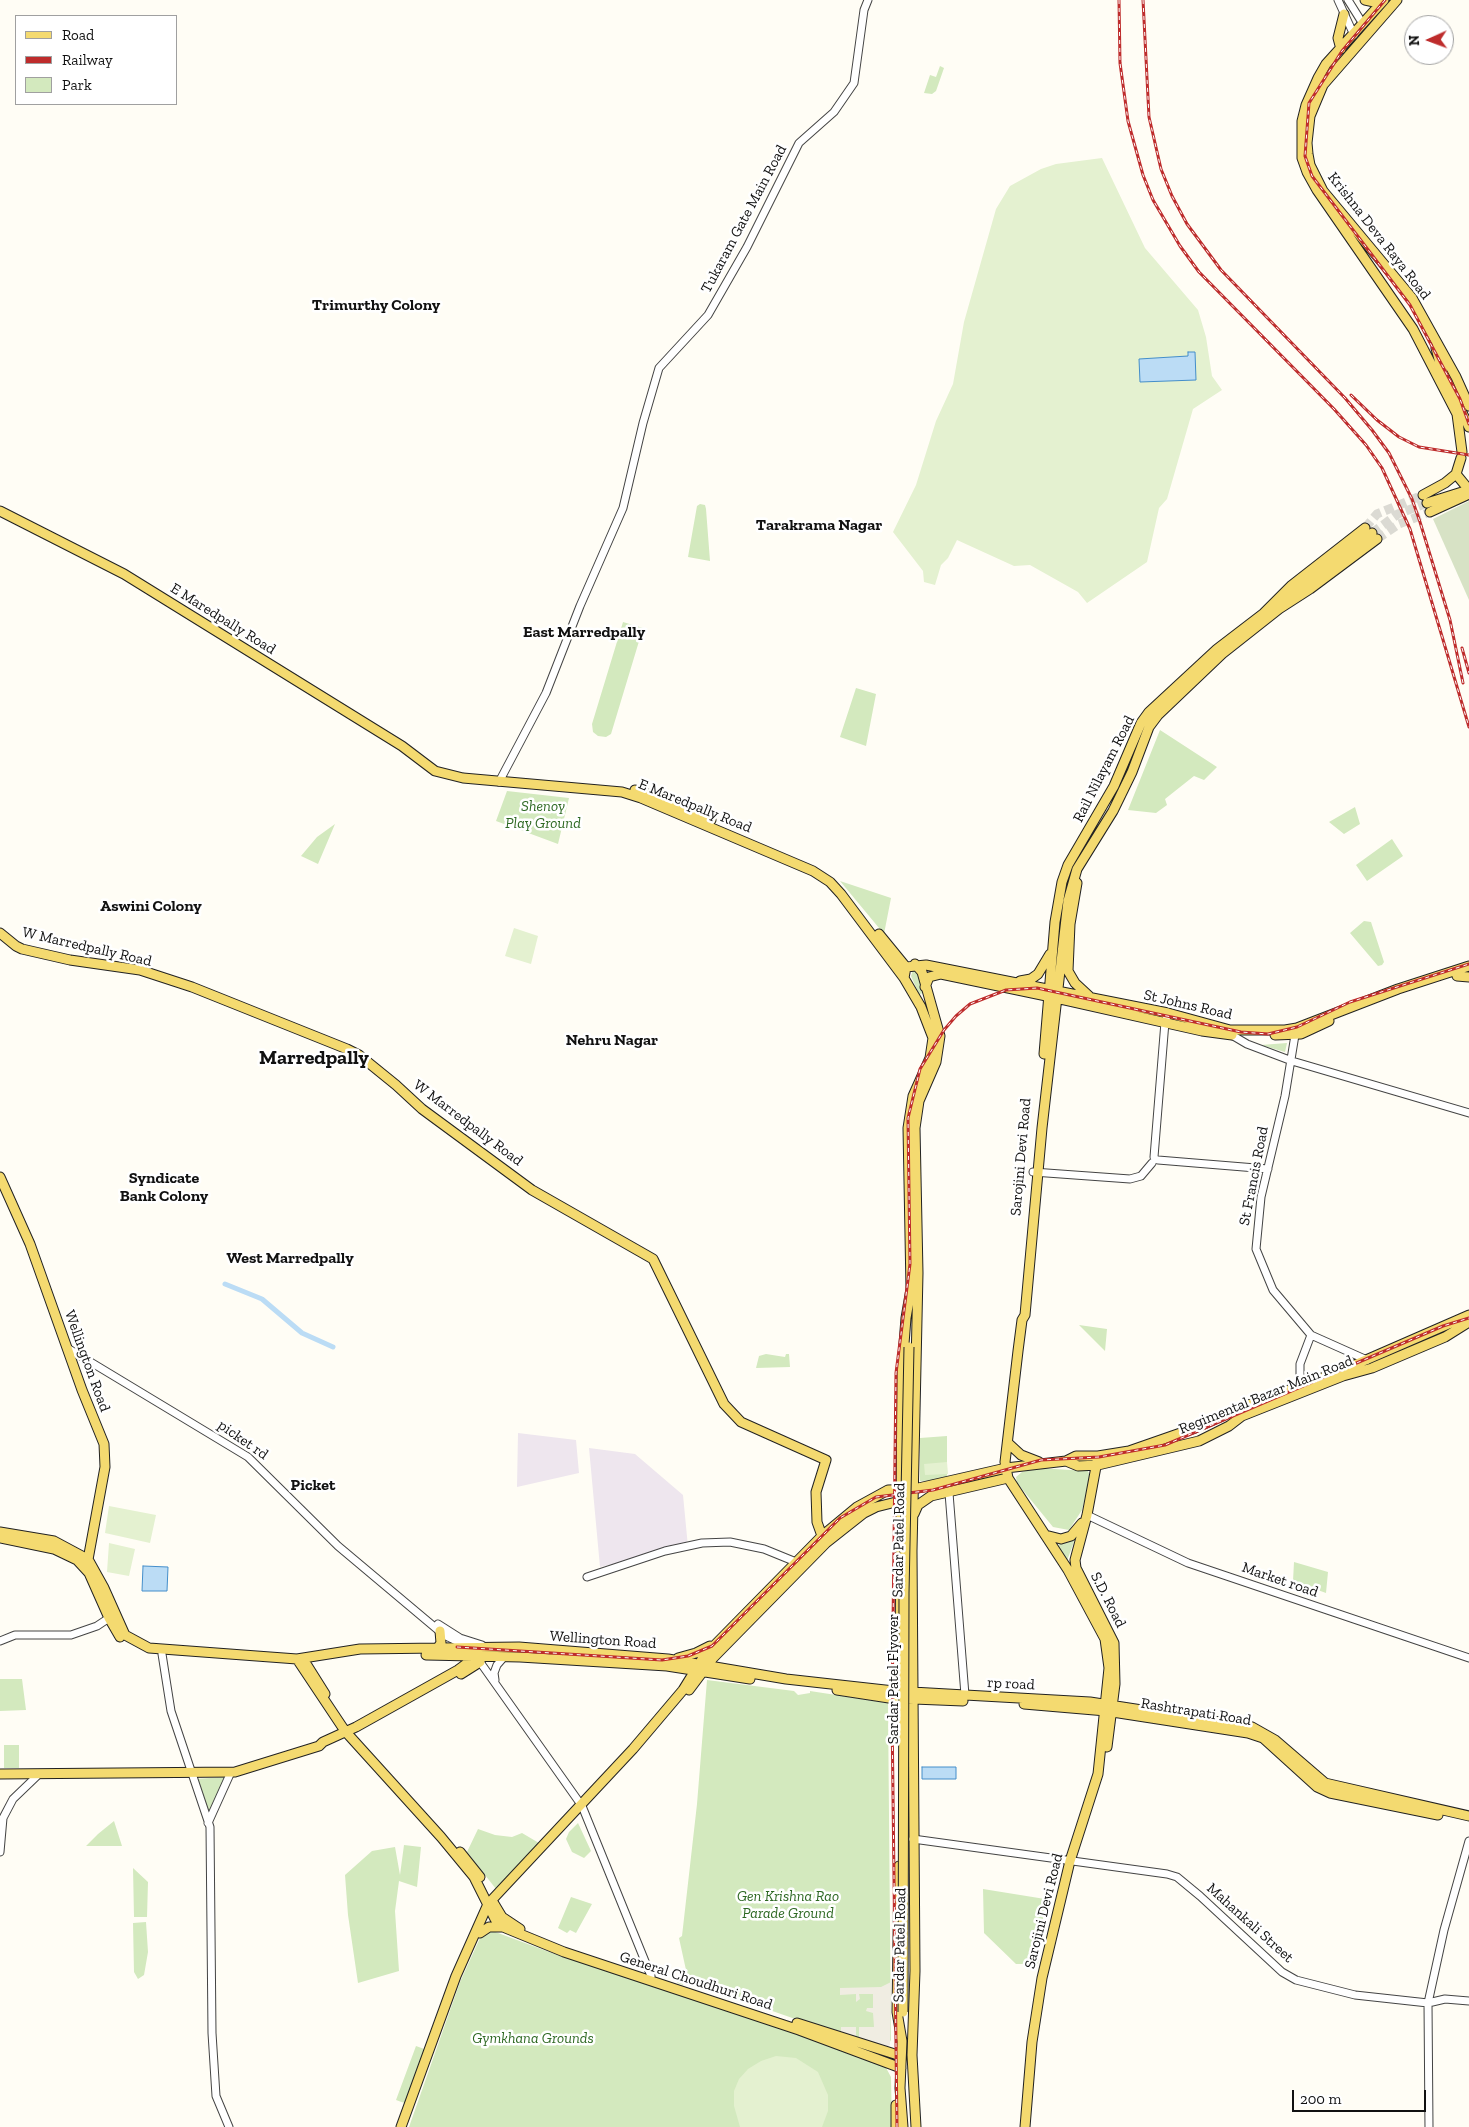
<!DOCTYPE html>
<style>
body{margin:0}
#map{position:relative;width:1469px;height:2127px;overflow:hidden;background:#fffdf5;font-family:"Zilla Slab",serif}
canvas{display:block}
.legend{position:absolute;left:15px;top:15px;width:162px;height:90px;box-sizing:border-box;background:#fff;border:1px solid #a0a0a0;margin:0;padding:6px 9px;list-style:none;font-size:15px;color:#111}
.legend li{display:flex;align-items:center;gap:10px;height:25px}
.legend b{width:25px;border:1px solid #a0a0a0}
.north{position:absolute;left:1404px;top:15px;width:50px;height:50px;box-sizing:border-box;background:#fff;border:1px solid #a0a0a0;border-radius:50%;rotate:268deg;font-size:14px;font-weight:700;line-height:20px;text-align:center;color:#111}
.north::after{content:'';display:block;margin:auto;width:18px;height:22px;background:#be2c2c;clip-path:polygon(50% 0,100% 100%,50% 72%,0 100%)}
.scale{position:absolute;left:1292px;top:2090px;width:134px;height:22px;box-sizing:border-box;border:2px solid #111;border-top:0;padding-left:6px;font-size:15px;line-height:18px;white-space:nowrap;color:#111;-webkit-text-stroke:4px #fff;paint-order:stroke}
</style>
<div id="map">
<canvas width="1469" height="2127"></canvas>
<ul class="legend">
<li><b style="height:6px;background:#f4da70"></b>Road</li>
<li><b style="height:6px;background:#be2c2c"></b>Railway</li>
<li><b style="height:14px;background:#d3e9be"></b>Park</li>
</ul>
<div class="north">N</div>
<div class="scale">200 m</div>
</div>
<script>
const context = document.querySelector('canvas').getContext('2d');
context.lineJoin = 'round';
function fillPath(path, color) { context.fillStyle = color; context.fill(path, 'evenodd'); }
const poly = rows => new Path2D(rows.map(r => 'M' + r).join(''));
function trace(path, color, width, dash) { context.strokeStyle = color; context.lineWidth = width; context.lineCap = dash ? 'butt' : 'round'; context.setLineDash(dash || []); context.stroke(path); }
function write(font, color, halo, rows, align = 'center') {
  context.font = font + ' "Zilla Slab",serif'; context.lineWidth = 5; context.setLineDash([]); context.textBaseline = 'middle'; context.strokeStyle = halo; context.fillStyle = color; for (const [text, x, y, turn = 0] of rows) {
    context.save(); context.translate(x, y); context.rotate((+turn || 0) * Math.PI / 180); context.textAlign = isNaN(turn) ? turn : align; if (halo) context.strokeText(text, 0, 0); context.fillText(text, 0, 0); context.restore();
  }
}
fillPath(poly([
 [518,1433,576,1440,579,1473,517,1487],
 [589,1448,635,1454,683,1495,688,1547,600,1567]
]), '#eee6ee');
fillPath(poly([
 [940,66,944,68,936,91,932,94,924,93,930,75,936,77],
 [700,504,705,505,706,509,710,561,688,557,697,506],
 [623,622,643,628,611,734,606,737,598,736,593,732,592,724],
 [856,688,876,694,866,746,840,737],
 [1160,730,1217,767,1204,780,1194,776,1165,799,1167,805,1156,813,1128,810],
 [507,791,569,798,558,844,496,821],
 [1355,807,1360,824,1344,834,1329,822],
 [335,824,318,864,301,856,317,837],
 [1392,839,1403,856,1367,881,1356,865],
 [840,881,891,898,884,934],
 [1364,921,1371,922,1384,962,1382,965,1378,966,1350,933],
 [913,970,918,970,924,993,919,994,911,976],
 [1287,1043,1285,1052,1261,1045],
 [1079,1325,1107,1329,1105,1351],
 [766,1354,785,1357,786,1354,789,1354,790,1367,756,1368,759,1356],
 [947,1436,947,1480,920,1481,920,1438],
 [1037,1468,1088,1471,1090,1476,1082,1510,1069,1530,1053,1527,1017,1483,1016,1477,1022,1472],
 [1076,1536,1067,1561,1056,1546],
 [1294,1562,1328,1572,1326,1593,1293,1581],
 [0,1679,22,1679,26,1710,0,1711],
 [707,1680,794,1691,798,1695,810,1693,810,1691,888,1703,891,2040,887,2047,841,2035,738,1999,737,1995,731,1991,723,1994,684,1983,683,1985,677,1983,686,1970,679,1938,682,1936,697,1804],
 [4,1745,19,1745,19,1768,4,1768],
 [224,1777,225,1778,210,1814,195,1779],
 [114,1821,122,1846,86,1846,98,1834],
 [578,1823,591,1851,584,1858,572,1852,566,1839,569,1832],
 [478,1829,495,1835,512,1837,522,1833,539,1843,496,1889,467,1852],
 [404,1845,421,1847,417,1887,399,1881,395,1911,399,1971,358,1983,348,1915,345,1875,372,1851,395,1847,400,1875],
 [133,1868,148,1882,147,1917,134,1917],
 [983,1889,1045,1899,1038,1964,1016,1964,984,1933],
 [571,1897,592,1904,576,1933,570,1930,567,1933,558,1928],
 [146,1922,148,1952,144,1975,138,1979,134,1972,133,1923],
 [490,1930,560,1956,726,2008,869,2058,885,2066,891,2077,892,2127,409,2127,460,1982,480,1938],
 [416,2046,427,2050,407,2104,396,2100]
]), '#d3e9be');
fillPath(poly([
 [1469,501,1469,600,1433,519]
]), '#d7e2c5');
fillPath(poly([
 [1102,158,1145,248,1198,310,1206,337,1212,376,1222,390,1193,409,1167,499,1159,508,1147,562,1087,603,1078,592,1030,565,1014,566,957,540,948,558,941,565,935,585,924,582,923,571,893,532,916,485,936,421,953,384,964,322,996,209,1010,186,1041,169,1056,164],
 [514,928,538,936,531,964,505,956],
 [947,1462,948,1474,925,1475,924,1464],
 [109,1506,156,1515,150,1543,105,1533],
 [109,1543,135,1549,129,1576,107,1572],
 [776,2056,796,2058,818,2072,828,2095,828,2111,822,2127,740,2127,734,2106,734,2091,739,2079,748,2069,761,2061]
]), '#e4f1d0');
fillPath(poly([
 [891,1982,890,2045,885,2048,859,2041,859,2027,874,2027,873,2013,866,2011,867,2008,873,2008,873,1994,859,1994,860,1999,856,2002,856,1994,840,1995,840,1988,881,1987],
 [841,2027,856,2027,856,2040,841,2035]
]), '#f0ede2');
const water = poly([
 [1188,352,1195,352,1196,380,1140,382,1139,359,1188,356,1188,352],
 [143,1566,168,1567,167,1591,142,1591,143,1566],
 [922,1767,956,1767,956,1779,922,1779,922,1767]
]);
fillPath(water, '#bbdcf5');
trace(water, '#448eca', 1);
trace(poly([
 [225,1284,262,1299,302,1333,333,1347]
]), '#bbdcf5', 5);
trace(poly([
 [1365,528,1377,514,1423,495],
 [1372,533,1398,514,1427,503],
 [1377,539,1399,524,1430,512]
]), '#dbdad3', 9, [9, 4.5]);
const minor = poly([
 [1338,0,1354,35],
 [1348,0,1363,24],
 [499,782,546,693,580,606,623,508,643,423,659,368,708,315,747,247,799,143,834,112,854,83,864,10,868,0],
 [1230,1032,1230,1034,1247,1044,1292,1061,1469,1113],
 [1295,1035,1285,1096,1261,1197,1256,1249,1273,1290,1311,1335,1367,1360],
 [1154,1157,1165,1022,1168,1013],
 [1158,1160,1268,1169],
 [1033,1172,1130,1179,1141,1176,1152,1163],
 [69,1349,248,1457,338,1546,444,1635,469,1647],
 [1300,1387,1300,1364,1311,1335],
 [949,1493,965,1695],
 [1087,1515,1188,1563,1469,1658],
 [587,1577,665,1551,702,1543,730,1542,764,1549,796,1562],
 [438,1624,460,1638,482,1645],
 [0,1641,15,1635,71,1635,97,1626,109,1618],
 [162,1654,171,1711,210,1827,212,2033,216,2096,229,2127],
 [480,1662,582,1806,651,1976],
 [495,1680,494,1673,497,1665,504,1657],
 [208,1823,231,1772],
 [913,1839,1167,1874,1177,1877,1200,1896,1282,1972,1296,1980,1355,1995,1428,2003,1445,1999,1469,2001],
 [0,1852,3,1818,13,1799,38,1775],
 [1429,2127,1428,2003,1444,1930,1469,1841]
]);
const major = poly([
 [1365,0,1379,3],
 [1384,0,1326,64,1318,78,1306,105,1302,121,1302,158,1307,172,1317,190,1413,329,1457,414,1462,452],
 [1397,0,1323,85,1310,116,1307,143,1308,154,1310,165,1323,191,1412,298,1456,377,1469,406],
 [1341,49,1338,38,1344,14],
 [1436,348,1443,374,1469,427],
 [1456,474,1469,490],
 [1423,495,1445,483,1456,474,1461,458],
 [1427,503,1462,492],
 [0,511,124,574,402,746,435,771,463,778,622,792,641,798,813,871,830,882,841,894,904,978,921,1007,933,1038,930,1058,913,1096,908,1128,911,1289,906,1318,902,1370,900,1658],
 [1430,512,1467,495,1469,491],
 [1284,602,1296,590,1372,533],
 [635,790,669,801,711,820],
 [1077,883,1070,924,1068,971,1075,983,1089,996],
 [0,933,16,946,22,949,70,960,140,970,192,987,347,1049,359,1055,396,1085,422,1109,532,1190,653,1259,724,1404,741,1422,826,1460,816,1492,817,1522,822,1536],
 [879,934,906,967],
 [915,964,922,972,940,1036,936,1062,919,1101,915,1128,918,1273,912,1551,915,1971,912,2055,916,2127],
 [1457,976,1469,977],
 [904,978,906,967,926,965,1168,1013,1230,1030,1285,1030,1297,1028,1398,989,1469,966],
 [1020,981,1031,979,1038,974,1050,954],
 [925,987,929,977,941,974,1056,998,1202,1031,1232,1035],
 [1275,1035,1301,1034,1329,1021],
 [1044,1054,1055,922,1062,882,1068,865,1114,786,1141,723,1149,712,1217,649,1264,613,1292,585,1365,528],
 [0,1177,30,1244,82,1390,104,1444,105,1467,87,1565],
 [1008,1443,1021,1455,1039,1462],
 [1098,1456,1087,1515,1075,1560,1076,1568,1114,1643,1115,1684,1107,1747],
 [1066,1461,1078,1466,1098,1465,1199,1441,1229,1426,1242,1416,1343,1376,1372,1368,1445,1337,1469,1322],
 [914,1514,918,1505,931,1496,1008,1478],
 [0,1532,54,1541,82,1556,89,1561,104,1588,125,1635,149,1648,297,1659,360,1649,519,1647,668,1659,786,1679,894,1691,1090,1702,1252,1727,1275,1740,1325,1783,1469,1816],
 [1045,1535,1061,1539,1071,1536,1082,1523],
 [0,1538,54,1549,77,1560,89,1573,109,1618,120,1637],
 [436,1650,441,1643,440,1631],
 [426,1655,520,1657,667,1666,750,1679],
 [678,1658,696,1653,710,1646],
 [297,1659,345,1731,441,1837,474,1877,495,1919,503,1927,564,1952,799,2030,901,2068],
 [303,1659,325,1694],
 [461,1674,480,1662,481,1653],
 [689,1690,713,1658,826,1543,864,1513,876,1507,904,1500],
 [837,1690,889,1698,963,1701],
 [1024,1704,1106,1711,1248,1733,1263,1738,1317,1787,1330,1793,1438,1815],
 [0,1774,235,1772,319,1746,323,1742,356,1727,458,1670,469,1662,471,1653],
 [460,1852,480,1877],
 [899,1866,897,2012,902,2041,900,2088,903,2127],
 [493,1902,502,1917,520,1929],
 [480,1933,489,1927,503,1927],
 [797,2023,901,2056],
 [401,2127,456,1976,488,1904,633,1749,683,1690,704,1656,822,1536,857,1507,888,1490,914,1489,1006,1468,1066,1461,1076,1456,1098,1456,1129,1451,1195,1428,1240,1408,1336,1373,1469,1315],
 [896,2127,896,2105],
 [1025,2127,1032,2042,1042,1978,1070,1861,1098,1774,1109,1668,1105,1639,1068,1570,1008,1478,1005,1462,1018,1351,1022,1320,1025,1315,1042,1128,1068,901,1077,869,1113,811,1132,772,1149,727,1158,715,1222,654,1279,609,1310,589,1377,539]
]);
trace(minor, '#444', 9);
trace(major, '#222', 11);
trace(minor, '#fff', 7);
trace(major, '#f4da70', 9);
const rail = poly([
 [1119,0,1120,63,1128,121,1143,175,1153,200,1180,246,1199,272,1334,409,1366,445,1382,468,1410,529,1469,727],
 [1143,0,1149,117,1161,169,1172,196,1187,224,1221,270,1345,398,1372,430,1389,453,1412,499,1420,522,1450,620,1463,683],
 [1385,0,1342,51,1309,103,1305,156,1312,176,1410,305,1460,399,1469,424],
 [1351,395,1377,420,1399,437,1419,447,1469,455],
 [1462,648,1469,673],
 [457,1647,662,1660,688,1656,712,1646,840,1518,876,1497,933,1490,1041,1460,1099,1457,1165,1445,1443,1326,1469,1318],
 [897,2127,892,1711,896,1373,910,1264,908,1118,920,1069,944,1030,956,1016,970,1004,1006,990,1037,988,1241,1032,1268,1034,1297,1027,1350,1002,1469,964]
]);
trace(rail, '#be2c2c', 3);
trace(rail, '#fff', 1, [4]);
const majorBridge = poly([
 [903,2012,904,1593,909,1347]
]);
trace(majorBridge, '#222', 11, []);
trace(majorBridge, '#f4da70', 9);
write('15px', '#111', '#fff', [
 ["Tukaram Gate Main Road",744,219,-62],
 ["Krishna Deva Raya Road",1379,236,52],
 ["E Maredpally Road",223,619,32],
 ["Rail Nilayam Road",1104,769,-63],
 ["E Maredpally Road",695,806,22],
 ["W Marredpally Road",87,947,13],
 ["St Johns Road",1188,1005,13],
 ["W Marredpally Road",468,1123,37],
 ["Sarojini Devi Road",1021,1157,-85],
 ["St Francis Road",1254,1176,-79],
 ["Wellington Road",87,1361,70],
 ["Regimental Bazar Main Road",1266,1395,-22],
 ["picket rd",243,1440,35],
 ["Sardar Patel Road",899,1540,-89],
 ["Market road",1280,1580,19],
 ["S.D. Road",1108,1600,63],
 ["Wellington Road",603,1640,4],
 ["Sardar Patel Flyover",894,1679,-90],
 ["rp road",1011,1684,3],
 ["Rashtrapati Road",1196,1712,9],
 ["Sarojini Devi Road",1044,1911,-76],
 ["Mahankali Street",1250,1923,42],
 ["Sardar Patel Road",900,1945,-89],
 ["General Choudhuri Road",696,1981,18]
]);
write('italic 15px', '#2d6822', '#fff', [
 ["Shenoy",543,807],
 ["Play Ground",543,824],
 ["Gen Krishna Rao",788,1897],
 ["Parade Ground",788,1914],
 ["Gymkhana Grounds",533,2039]
]);
write('bold 16px', '#111', '#fff', [
 ["Trimurthy Colony",376,305],
 ["Tarakrama Nagar",819,525],
 ["East Marredpally",584,632],
 ["Aswini Colony",151,906],
 ["Nehru Nagar",612,1040],
 ["Syndicate",164,1178],
 ["Bank Colony",164,1196],
 ["West Marredpally",290,1258],
 ["Picket",313,1485]
]);
write('bold 20px', '#111', '#fff', [
 ["Marredpally",314,1058]
]);
</script>
